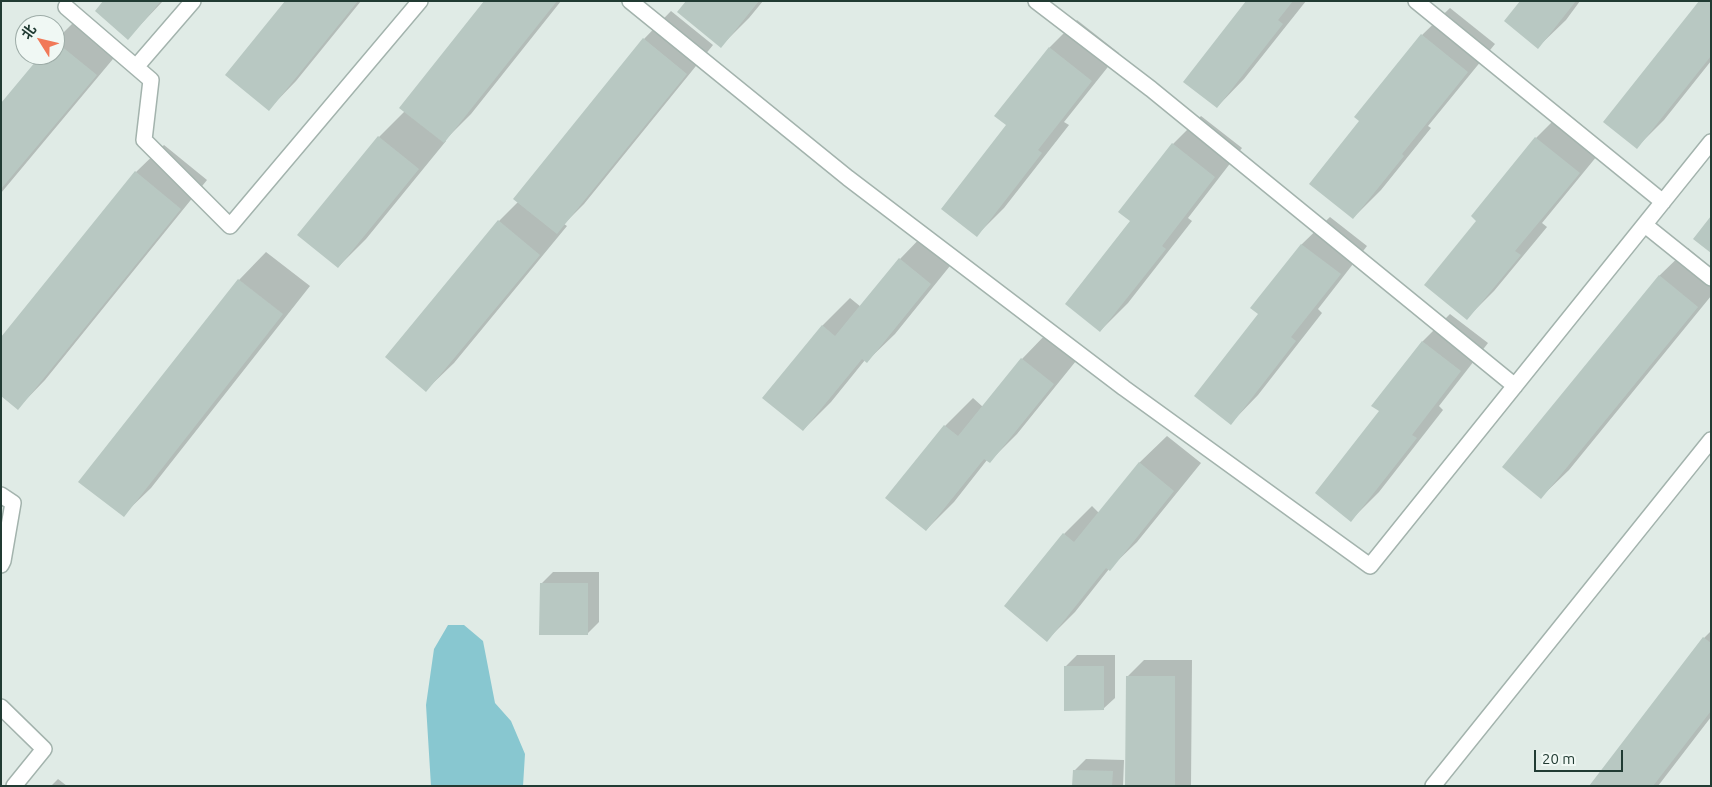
<!DOCTYPE html>
<meta charset="utf-8">
<style>
body{margin:0}
#map{position:relative;width:1712px;height:787px;overflow:hidden;background:#e0ebe6;font-family:Ubuntu,"Noto Sans SC",sans-serif}
canvas{display:block}
.frame{position:absolute;inset:0;border:2px solid #213b33;pointer-events:none}
.north{position:absolute;left:15px;top:15px;width:50px;height:50px;box-sizing:border-box;background:#f0f8f4;border:1px solid #9daca7;border-radius:50%;rotate:306deg;font-size:14px;font-weight:700;line-height:20px;text-align:center;color:#213b33}
.north::after{content:'';display:block;margin:auto;width:18px;height:22px;background:#f17958;clip-path:polygon(50% 0,100% 100%,50% 72%,0 100%)}
.scale{position:absolute;left:1534px;top:750px;width:89px;height:22px;box-sizing:border-box;border:2px solid #213b33;border-top:0;padding-left:6px;font-size:15px;line-height:18px;white-space:nowrap;color:#213b33;-webkit-text-stroke:4px #f0f8f4;paint-order:stroke}
</style>
<div id="map">
<canvas width="1712" height="787"></canvas>
<div class="frame"></div>
<div class="north">北</div>
<div class="scale">20 m</div>
</div>
<script>
const context = document.querySelector('canvas').getContext('2d');
context.lineJoin = 'round';
function fillPath(path, color) { context.fillStyle = color; context.fill(path, 'evenodd'); }
const poly = rows => new Path2D(rows.map(r => 'M' + r).join(''));
function trace(path, color, width, dash) { context.strokeStyle = color; context.lineWidth = width; context.lineCap = dash ? 'butt' : 'round'; context.setLineDash(dash || []); context.stroke(path); }
fillPath(poly([
 [448,625,464,625,483,641,495,703,511,721,525,754,523,786,431,786,426,705,434,649]
]), '#88c7d0');
fillPath(poly([
 [105,1,163,1,128,38],
 [286,1,361,1,296,81,269,109],
 [486,1,561,1,471,114,445,140,446,141,366,239,338,267,299,234,379,137,405,111],
 [687,1,763,1,749,18,721,46],
 [1248,1,1306,1,1244,79,1217,107],
 [1522,1,1580,1,1566,20,1538,47],
 [1711,1,1711,61,1664,120,1637,147],
 [1450,8,1495,44,1428,126,1431,128,1381,190,1353,218,1361,121,1422,35],
 [671,11,713,45,584,204,564,224,567,226,454,363,426,390,386,357,499,221,519,201,644,39],
 [83,13,123,47,1,193,1,105,43,55,55,55,55,41],
 [1077,20,1119,53,1064,122,1069,125,1004,208,977,235,1008,125,1050,47],
 [1564,110,1606,145,1542,223,1547,227,1494,291,1467,318,1478,221,1472,216,1536,138],
 [1201,116,1242,148,1188,218,1192,221,1128,303,1100,331,1132,221,1120,211,1173,144],
 [164,145,207,180,45,380,18,408,136,172],
 [1330,217,1367,246,1318,309,1322,313,1258,395,1231,423,1259,314,1252,308,1302,244],
 [927,231,958,256,895,334,867,361,865,360,831,402,803,430,764,398,823,325,850,298,861,307,900,259],
 [1688,248,1711,267,1711,296,1569,470,1541,497,1504,467,1660,275],
 [266,252,310,286,151,488,123,515,239,280],
 [1450,314,1488,343,1439,406,1443,410,1379,492,1351,520,1381,411,1373,406,1423,341],
 [1049,331,1080,356,1017,434,989,462,987,460,954,502,926,530,887,498,945,426,973,398,983,407,1022,359],
 [1167,436,1201,463,1137,542,1109,569,1075,612,1047,640,1005,606,1064,534,1092,506,1099,513,1139,463],
 [553,572,599,572,599,622,588,633,541,584],
 [1711,631,1711,717,1658,786,1591,786,1704,638],
 [1077,655,1115,655,1115,698,1103,709,1065,667],
 [1144,660,1192,660,1191,786,1126,786,1127,677],
 [1086,759,1124,760,1123,786,1074,786,1074,771],
 [58,779,67,786,51,786]
]), '#0003');
fillPath(poly([
 [103,1,161,1,128,40,95,11],
 [285,1,358,1,269,111,225,75],
 [484,1,557,1,444,143,399,108],
 [686,1,759,1,721,48,677,12],
 [1246,1,1293,1,1278,20,1283,24,1217,108,1183,82],
 [1520,1,1576,1,1538,49,1504,21],
 [1699,1,1711,1,1711,56,1637,149,1603,122],
 [1421,34,1468,72,1402,154,1404,156,1353,219,1309,184,1359,121,1354,117],
 [643,38,687,74,557,234,513,199],
 [55,41,97,75,1,189,1,103,41,55,55,55],
 [1049,47,1092,81,1038,150,1042,153,977,237,941,209,1006,125,994,116],
 [378,136,419,169,338,268,297,235],
 [1535,137,1580,173,1515,251,1521,255,1467,320,1424,285,1476,221,1471,216],
 [1172,143,1215,177,1162,246,1166,249,1100,332,1065,304,1130,221,1118,212],
 [135,171,181,209,18,410,1,396,1,337],
 [1711,216,1711,253,1693,239],
 [498,220,540,255,426,392,385,357],
 [1301,244,1341,274,1291,337,1296,341,1231,425,1194,396,1258,314,1250,308],
 [899,258,931,284,867,363,862,359,803,431,762,398,822,325,835,336],
 [1659,275,1698,307,1541,499,1502,467],
 [238,279,283,314,124,517,78,482],
 [1422,341,1461,371,1412,435,1417,438,1351,522,1315,493,1379,411,1371,406],
 [1021,358,1054,384,990,463,984,459,926,531,885,498,944,425,958,436],
 [1139,462,1174,491,1110,571,1106,568,1047,642,1004,606,1063,533,1074,542],
 [540,583,588,583,588,635,539,635],
 [1703,637,1711,643,1711,711,1653,786,1589,786],
 [1064,666,1104,666,1104,710,1064,711],
 [1126,676,1175,676,1175,786,1125,786],
 [1073,770,1113,771,1112,786,1072,786]
]), '#b8c8c2');
const minor = poly([
 [630,1,848,178,1124,388,1370,566,1711,142],
 [1036,1,1151,89,1515,386],
 [1416,1,1663,202],
 [66,7,151,80,144,140,230,226,420,1],
 [136,67,193,1],
 [1645,225,1711,278],
 [1,495,13,503,3,561,1,565],
 [1,707,44,749,14,786],
 [1433,786,1711,440]
]);
trace(minor, '#a3b3ad', 18);
trace(minor, '#fff', 15);
</script>
